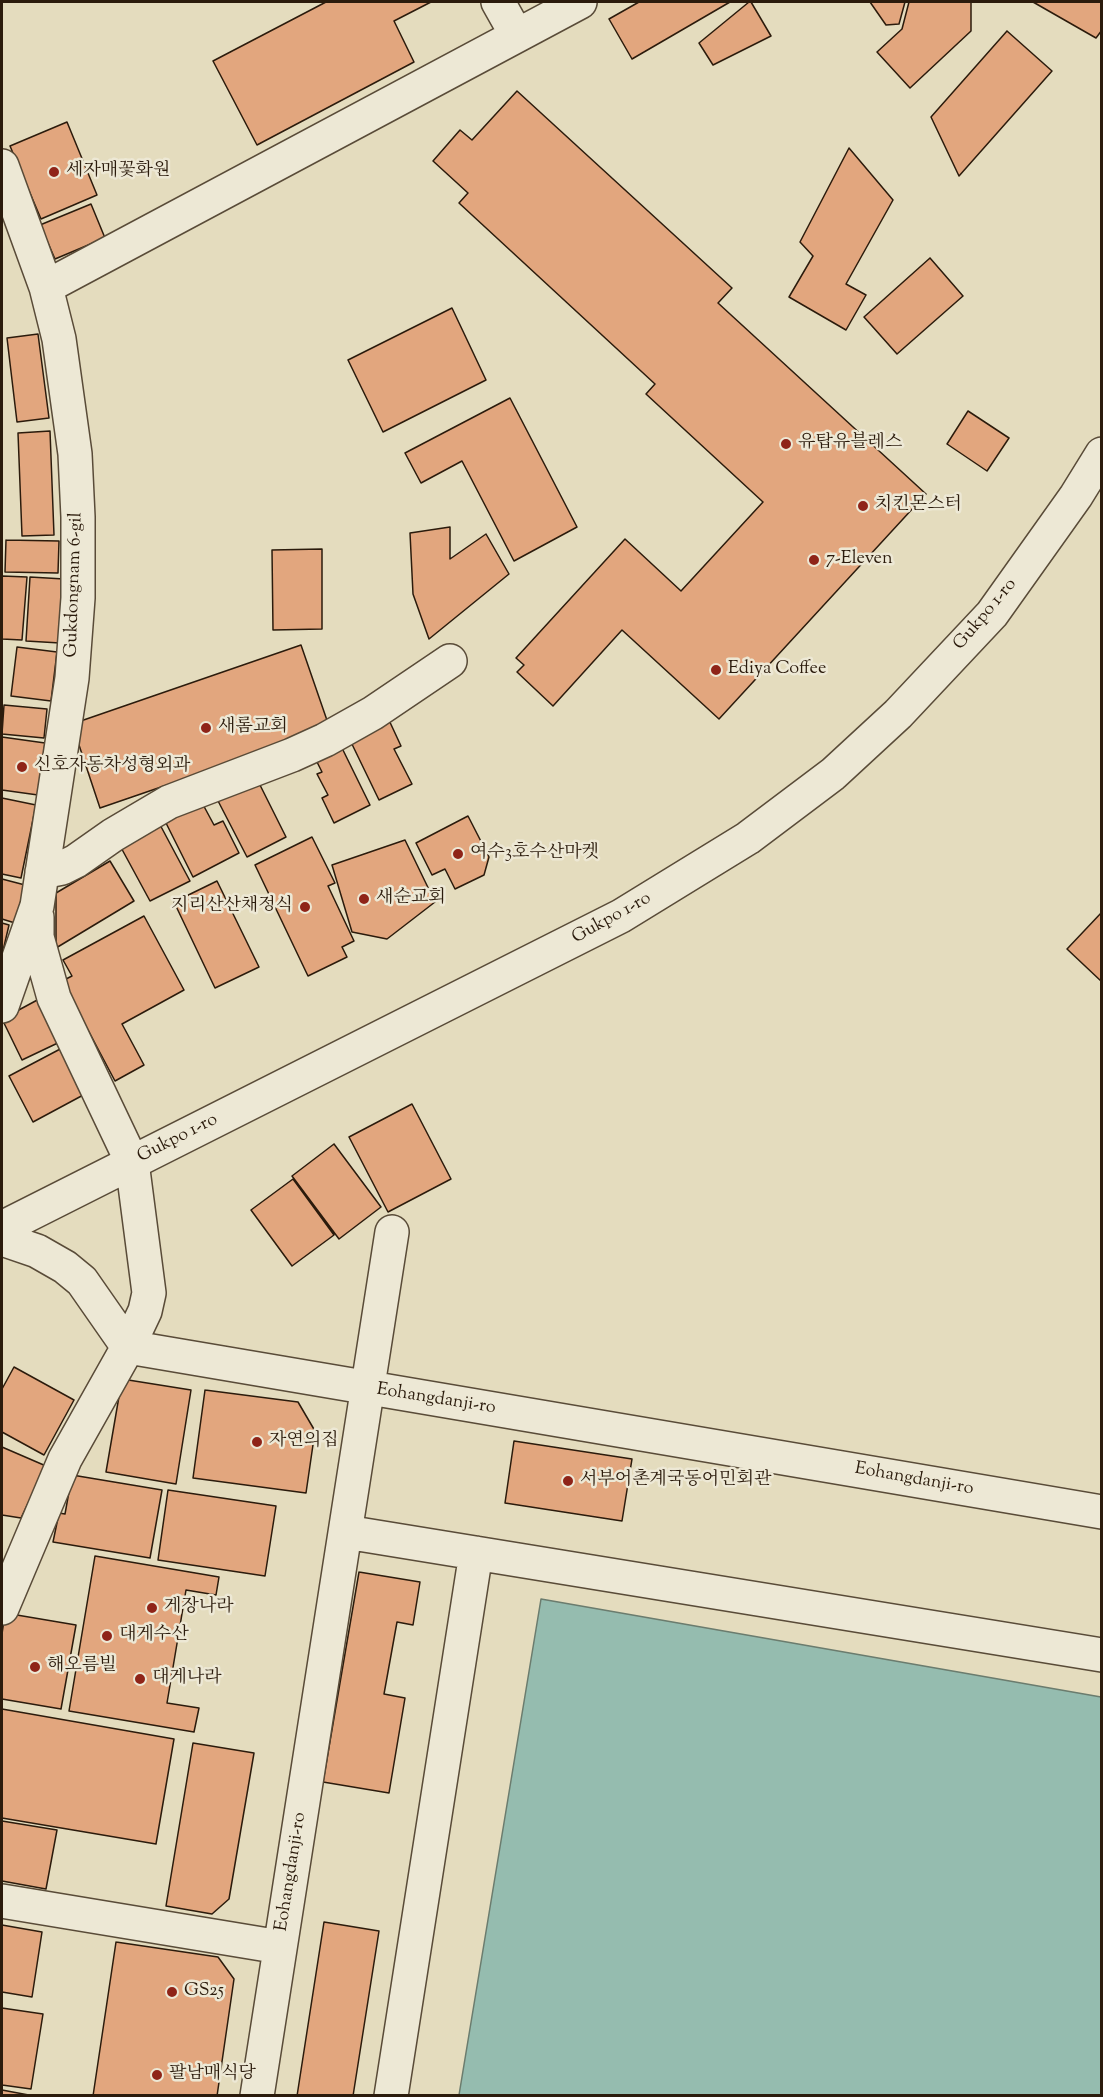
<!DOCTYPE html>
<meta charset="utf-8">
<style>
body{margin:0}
#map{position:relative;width:1103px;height:2097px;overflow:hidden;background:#e4dcbe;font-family:"Sorts Mill Goudy",serif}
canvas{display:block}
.frame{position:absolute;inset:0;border:3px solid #2b1b0c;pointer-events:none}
</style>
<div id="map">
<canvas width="1103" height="2097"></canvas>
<div class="frame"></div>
</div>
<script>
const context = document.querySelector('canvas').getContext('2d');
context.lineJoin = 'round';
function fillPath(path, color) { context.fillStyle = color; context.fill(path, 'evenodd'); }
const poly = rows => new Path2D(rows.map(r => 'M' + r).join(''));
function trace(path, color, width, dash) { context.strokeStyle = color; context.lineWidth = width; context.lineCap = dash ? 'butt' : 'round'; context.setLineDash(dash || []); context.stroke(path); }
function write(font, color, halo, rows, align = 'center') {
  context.font = font + ' "Sorts Mill Goudy","Noto Serif KR",serif'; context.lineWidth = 5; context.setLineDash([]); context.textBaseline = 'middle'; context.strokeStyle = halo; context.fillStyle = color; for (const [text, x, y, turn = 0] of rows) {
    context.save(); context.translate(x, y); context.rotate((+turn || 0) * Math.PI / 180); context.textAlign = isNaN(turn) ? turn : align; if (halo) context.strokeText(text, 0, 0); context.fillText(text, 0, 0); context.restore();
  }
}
const water = poly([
 [541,1599,1101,1697,1101,2095,459,2095,541,1599]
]);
fillPath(water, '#95bcaf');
trace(water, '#6b7c6e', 1.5);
const building = poly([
 [326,2,431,2,394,21,414,62,257,145,213,61,326,2],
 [639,2,730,2,632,59,609,19,639,2],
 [749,2,751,2,771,36,713,65,699,43,749,2],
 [870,2,905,2,899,24,886,25,870,2],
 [909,2,971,2,971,31,910,88,877,52,902,29,909,2],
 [1033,2,1102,2,1102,30,1096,38,1033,2],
 [1007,31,1052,71,959,176,931,117,1007,31],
 [517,91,732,288,718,303,926,494,719,719,622,630,553,706,517,672,524,665,516,658,625,539,681,591,763,502,646,394,655,384,459,203,468,193,433,161,460,130,472,140,517,91],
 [67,122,97,195,41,219,10,146,67,122],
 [849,148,893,200,846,284,866,295,846,330,789,297,813,256,800,242,849,148],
 [91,204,105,238,55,259,40,225,91,204],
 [930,258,963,296,897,354,864,317,930,258],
 [452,308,486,380,383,432,348,360,452,308],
 [38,334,49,418,17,422,7,338,38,334],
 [510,398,577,527,514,561,462,461,421,483,405,453,510,398],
 [968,411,1009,438,987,471,947,444,968,411],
 [50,431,54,535,22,536,18,433,50,431],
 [450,527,450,559,486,534,509,574,429,639,413,594,410,533,450,527],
 [6,540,59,541,58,573,5,572,6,540],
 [322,549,322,629,273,630,272,550,322,549],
 [2,576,27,577,22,640,2,639,2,576],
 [30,577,64,579,60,643,26,641,30,577],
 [301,645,330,729,100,808,72,724,301,645],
 [17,647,57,652,51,701,11,696,17,647],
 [4,705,47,709,44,738,2,734,4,705],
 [388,718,401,746,394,749,412,784,379,800,349,738,388,718],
 [2,737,45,743,38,795,2,790,2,737],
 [341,746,370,805,334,823,322,798,328,795,317,774,322,772,315,758,341,746],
 [256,777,286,837,247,857,216,797,256,777],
 [2,798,36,805,21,878,2,874,2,798],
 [200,799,214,825,223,821,239,853,193,877,163,817,200,799],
 [468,816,489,857,484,875,455,889,445,869,432,875,416,843,468,816],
 [158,821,190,881,150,901,118,842,158,821],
 [312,837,335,883,328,886,354,941,342,947,347,957,308,976,255,865,312,837],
 [405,840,435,902,387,939,352,932,332,865,405,840],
 [110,861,134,901,56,948,56,893,110,861],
 [2,879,25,885,15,923,2,919,2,879],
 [217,881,259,967,215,988,174,902,217,881],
 [1102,912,1102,982,1067,949,1102,912],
 [144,916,184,990,122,1024,144,1065,115,1081,62,981,72,976,63,960,144,916],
 [2,923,9,925,2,955,2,923],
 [41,998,62,1041,22,1060,2,1019,41,998],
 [64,1047,87,1093,33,1122,9,1076,64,1047],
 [412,1104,451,1179,388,1212,349,1137,412,1104],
 [334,1144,381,1207,339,1239,292,1176,334,1144],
 [293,1179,334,1235,292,1266,251,1210,293,1179],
 [14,1367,74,1400,44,1455,2,1432,2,1389,14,1367],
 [122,1379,191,1390,176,1484,106,1472,122,1379],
 [205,1390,298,1402,315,1431,306,1493,193,1478,205,1390],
 [514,1441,632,1459,622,1521,505,1503,514,1441],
 [2,1447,46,1466,21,1518,2,1515,2,1447],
 [72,1475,162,1490,150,1558,53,1542,59,1513,65,1514,72,1475],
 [168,1490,276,1506,265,1576,158,1560,168,1490],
 [95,1556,219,1577,216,1595,186,1590,167,1703,199,1708,194,1732,69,1711,95,1556],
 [359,1572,420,1582,413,1625,397,1622,384,1694,405,1698,389,1793,323,1782,359,1572],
 [5,1613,76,1625,61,1709,2,1699,2,1634,5,1613],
 [2,1709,174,1739,156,1844,2,1818,2,1709],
 [193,1743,254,1753,229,1899,212,1914,166,1906,193,1743],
 [2,1821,57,1830,46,1889,2,1881,2,1821],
 [324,1922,379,1931,353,2096,297,2096,324,1922],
 [2,1925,42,1932,32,1997,2,1992,2,1925],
 [116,1942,218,1957,234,1979,217,2096,93,2096,116,1942],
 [2,2008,43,2014,31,2089,2,2085,2,2008],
 [2,2090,34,2096,2,2096,2,2090]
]);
fillPath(building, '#e2a67e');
trace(building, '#2b1b0c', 1.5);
const minor = poly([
 [498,2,516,34],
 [2,166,46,287,59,339,75,454,78,517,78,598,72,678,37,906,2,1006],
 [46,287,580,2],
 [42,872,62,868,76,861,113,835,169,802,292,755,325,740,373,713,450,661],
 [2,1228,621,916,748,838,833,774,898,714,992,614,1076,496,1102,454],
 [2,1239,37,1251,65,1267,82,1281,128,1347,1102,1512],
 [346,1532,1102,1655],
 [2,1608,65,1459,128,1347,145,1311,149,1293,132,1162,54,998,37,937,37,917],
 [2,1901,280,1947],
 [257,2096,392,1232],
 [391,2096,476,1553]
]);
trace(minor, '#594b38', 36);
trace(minor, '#ede8d5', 33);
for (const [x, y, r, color] of [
 [54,172,6,"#8f2418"],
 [786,444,6,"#8f2418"],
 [863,506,6,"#8f2418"],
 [814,560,6,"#8f2418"],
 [716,670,6,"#8f2418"],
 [206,728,6,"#8f2418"],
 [22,767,6,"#8f2418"],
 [458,854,6,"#8f2418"],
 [364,899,6,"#8f2418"],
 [305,907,6,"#8f2418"],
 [257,1442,6,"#8f2418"],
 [568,1481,6,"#8f2418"],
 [152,1608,6,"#8f2418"],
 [107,1636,6,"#8f2418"],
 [35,1667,6,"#8f2418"],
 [140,1679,6,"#8f2418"],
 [172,1992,6,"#8f2418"],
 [157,2075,6,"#8f2418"]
]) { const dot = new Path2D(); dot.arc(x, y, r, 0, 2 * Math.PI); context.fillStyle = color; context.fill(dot); trace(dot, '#ede8d5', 2); }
write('18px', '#2b1b0c', '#ede8d5', [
 ["세자매꽃화원",66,172],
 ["유탑유블레스",798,444],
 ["치킨몬스터",875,506],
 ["7-Eleven",826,560],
 ["Ediya Coffee",728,670],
 ["새롬교회",218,728],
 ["신호자동차성형외과",34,767],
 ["여수3호수산마켓",470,854],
 ["새순교회",376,899],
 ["지리산산채정식",293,907,"right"],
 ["자연의집",269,1442],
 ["서부어촌계국동어민회관",580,1481],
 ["게장나라",164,1608],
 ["대게수산",119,1636],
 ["해오름빌",47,1667],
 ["대게나라",152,1679],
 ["GS25",184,1992],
 ["팔남매식당",169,2075]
], 'left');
write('18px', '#2b1b0c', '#ede8d5', [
 ["Gukdongnam 6-gil",75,585,-88],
 ["Gukpo 1-ro",986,615,-50],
 ["Gukpo 1-ro",612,919,-29],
 ["Gukpo 1-ro",178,1139,-27],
 ["Eohangdanji-ro",436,1400,9],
 ["Eohangdanji-ro",914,1480,10],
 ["Eohangdanji-ro",292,1872,-81]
]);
</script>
